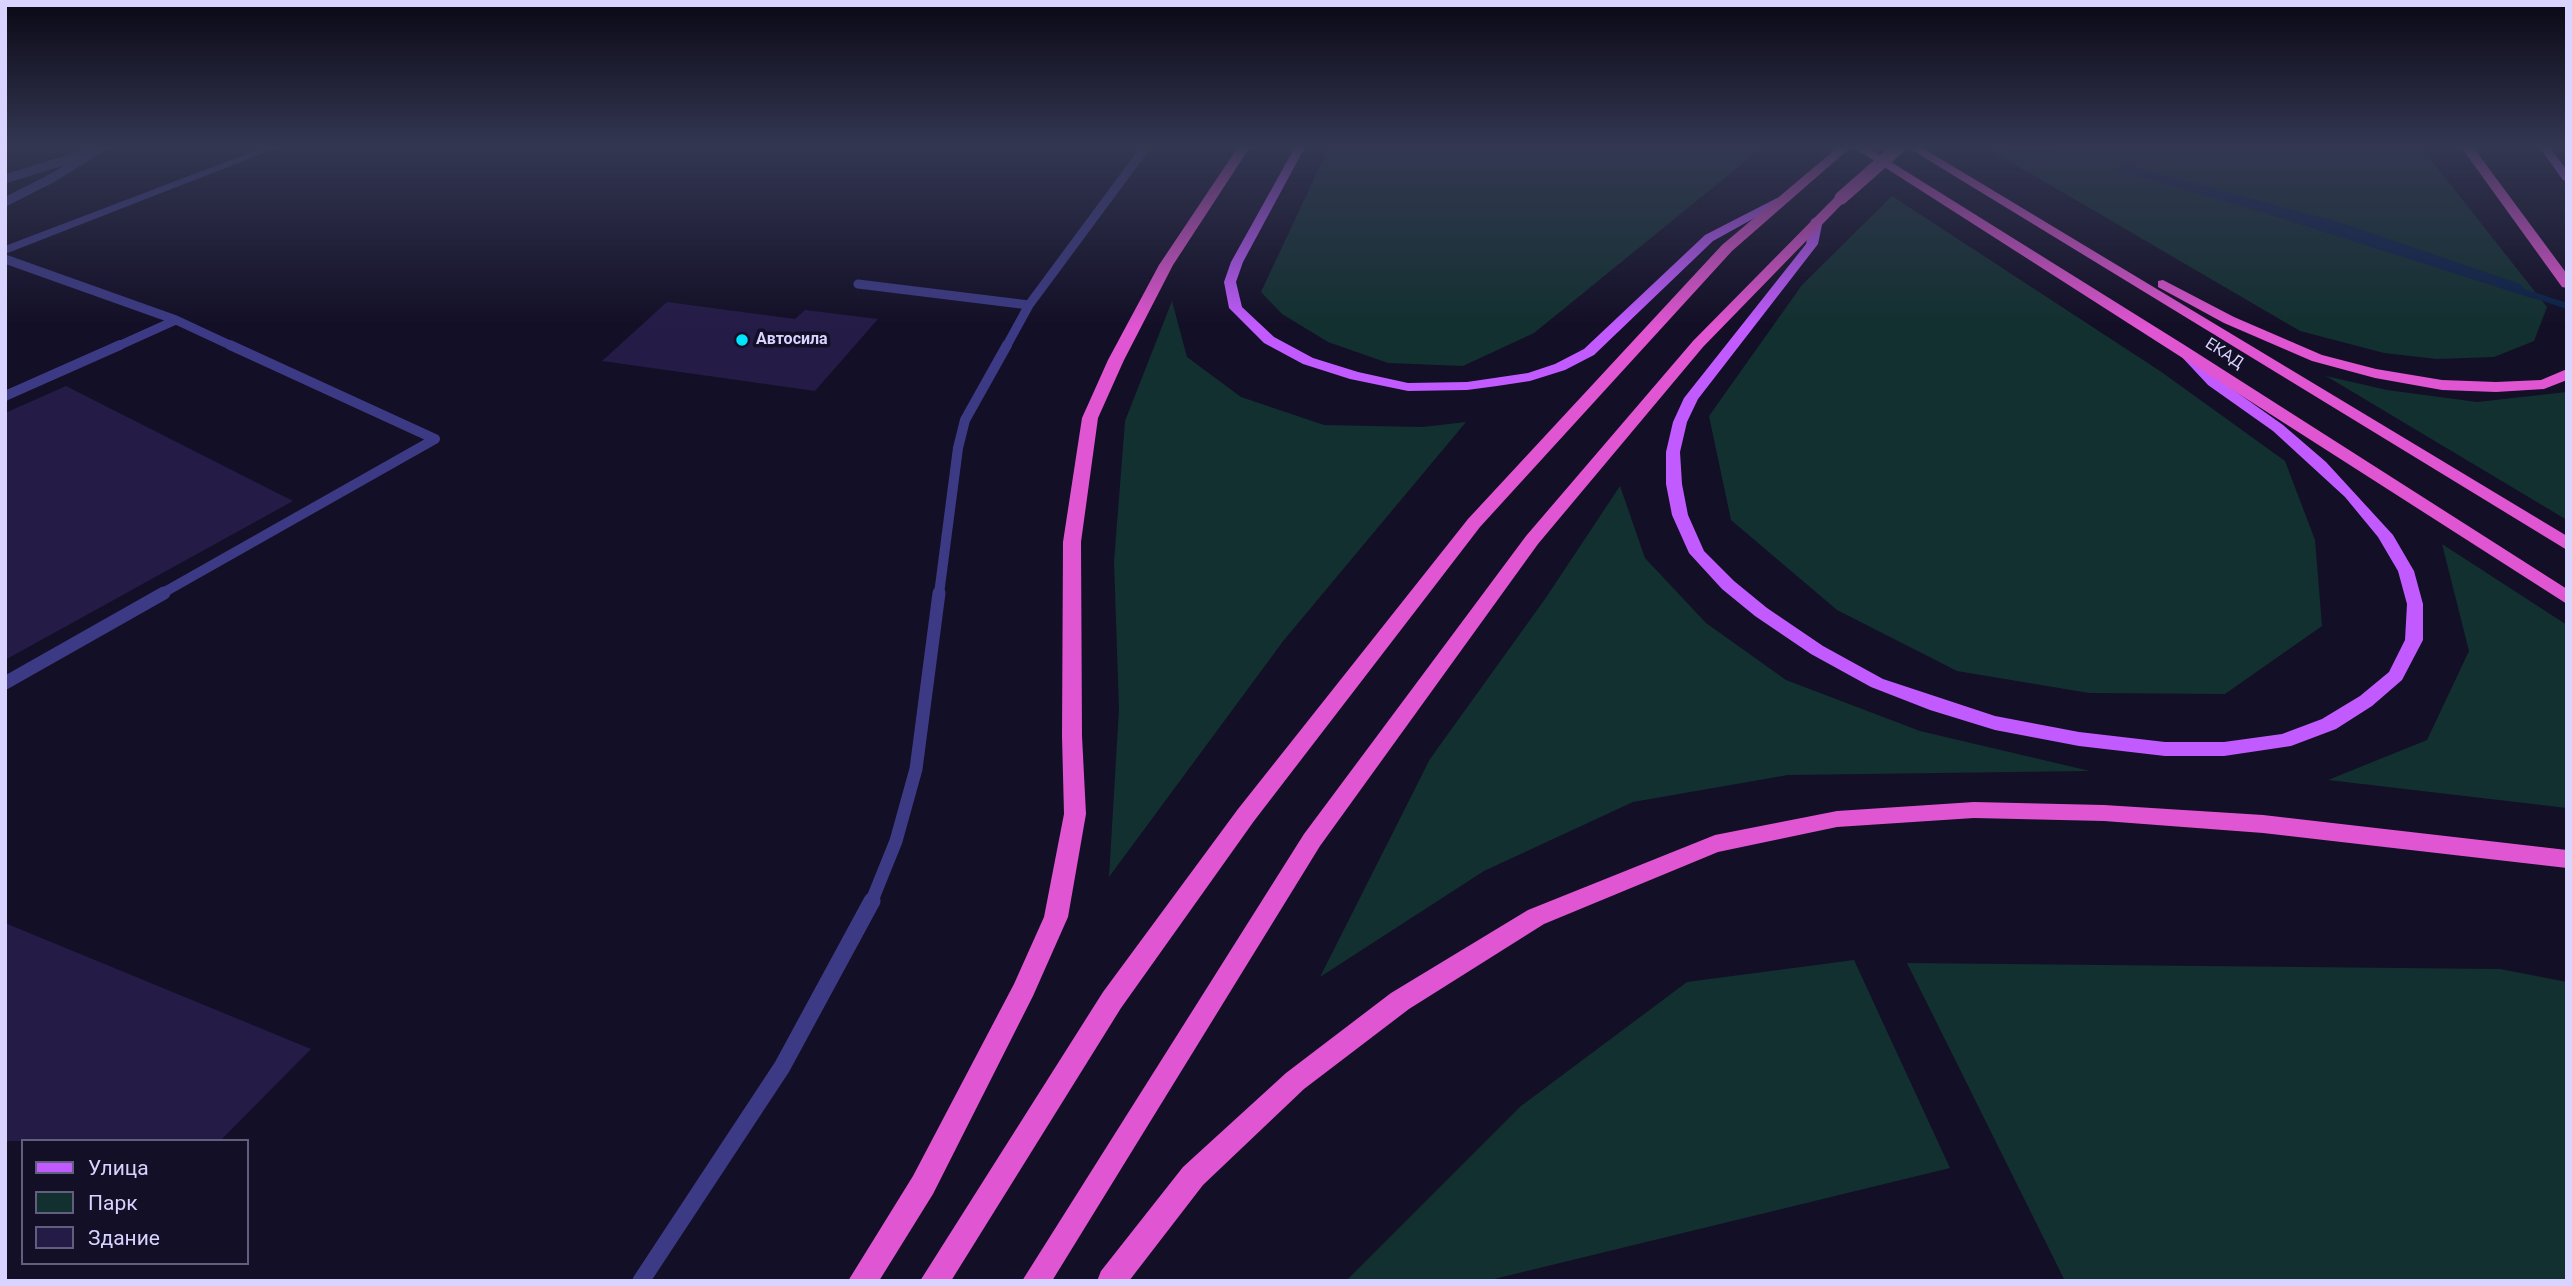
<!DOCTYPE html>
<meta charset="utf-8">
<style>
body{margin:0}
#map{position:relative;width:2572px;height:1286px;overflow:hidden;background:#130f26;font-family:Roboto,sans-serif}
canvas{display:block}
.frame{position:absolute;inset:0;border:7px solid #d9d4ff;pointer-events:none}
.legend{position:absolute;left:21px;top:1139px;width:228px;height:126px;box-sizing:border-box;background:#130f26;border:2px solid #625e7d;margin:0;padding:9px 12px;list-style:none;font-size:21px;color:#d9d4ff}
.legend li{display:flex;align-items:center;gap:14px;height:35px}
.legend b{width:35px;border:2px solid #625e7d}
</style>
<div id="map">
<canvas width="2572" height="1286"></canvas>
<div class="frame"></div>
<ul class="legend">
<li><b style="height:9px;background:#c25bff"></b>Улица</li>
<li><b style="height:19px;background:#12302f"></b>Парк</li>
<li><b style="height:19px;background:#241b47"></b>Здание</li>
</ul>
</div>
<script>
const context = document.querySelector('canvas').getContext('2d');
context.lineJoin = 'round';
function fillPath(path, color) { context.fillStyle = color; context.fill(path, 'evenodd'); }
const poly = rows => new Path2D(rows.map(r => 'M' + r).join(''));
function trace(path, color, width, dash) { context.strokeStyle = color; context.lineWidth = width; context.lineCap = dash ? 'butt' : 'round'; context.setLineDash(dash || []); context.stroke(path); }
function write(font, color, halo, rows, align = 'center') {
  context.font = font + ' Roboto,sans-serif'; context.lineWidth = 7; context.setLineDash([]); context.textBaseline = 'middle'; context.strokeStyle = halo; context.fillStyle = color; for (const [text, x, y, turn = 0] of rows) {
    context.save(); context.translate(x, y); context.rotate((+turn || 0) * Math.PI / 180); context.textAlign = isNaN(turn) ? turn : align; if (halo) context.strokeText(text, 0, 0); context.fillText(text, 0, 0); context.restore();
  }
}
fillPath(poly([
 [1329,147,1763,147,1534,333,1463,366,1388,363,1328,342,1282,314,1261,292],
 [1985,147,2421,147,2547,307,2534,341,2494,357,2437,359,2384,353,2300,331],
 [1892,196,2160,371,2285,461,2315,540,2322,626,2225,694,2089,693,1957,671,1837,610,1731,520,1709,416,1802,285],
 [1172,301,1187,357,1241,397,1324,425,1422,427,1466,422,1284,640,1109,877,1119,709,1114,562,1125,421],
 [2326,376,2387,390,2477,402,2567,392,2567,520],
 [1620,486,1645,558,1706,623,1786,680,1920,731,2090,771,1788,775,1633,802,1484,871,1320,977,1430,759,1545,599],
 [2442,544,2567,625,2567,808,2328,780,2427,740,2469,651],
 [1854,960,1950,1168,1486,1281,1346,1281,1521,1106,1687,982],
 [1907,963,2500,969,2567,982,2567,1281,2065,1281]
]), '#12302f');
fillPath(poly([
 [2130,166,2342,223,2520,284,2535,299,2252,209,2113,169]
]), '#0c2248');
trace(poly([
 [2017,147,2048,147],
 [2564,147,2567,150],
 [2528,293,2567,306]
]), '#0c2248', 6);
fillPath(poly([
 [667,302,795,319,805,310,878,319,815,391,602,361],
 [66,386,293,501,5,660,5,413],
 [5,923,311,1049,220,1141,5,1141]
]), '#241b47');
trace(poly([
 [5,179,82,155],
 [5,202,54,177,102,147],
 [5,259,176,320,234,347],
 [858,284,1029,305],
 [116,347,176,320],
 [1006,347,1029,305,1146,147]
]), '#3d3a85', 9);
trace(poly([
 [5,396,120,345],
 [161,594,435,439,230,345],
 [939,594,958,448,965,420,1007,345]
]), '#3d3a85', 10);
trace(poly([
 [5,683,164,593],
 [871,903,896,841,916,769,939,593]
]), '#3d3a85', 13);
trace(poly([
 [641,1281,782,1067,872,901]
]), '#3d3a85', 17);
fillPath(poly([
 [265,147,279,147,5,254,5,246,265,147]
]), '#3d3a85');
fillPath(poly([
 [1295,147,1305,147,1243,262,1236,282,1242,307,1274,337,1313,358,1358,372,1408,383,1467,382,1528,373,1555,364,1584,349,1705,235,1777,198,1787,200,1713,241,1594,355,1565,370,1530,381,1497,386,1467,390,1408,391,1350,379,1303,364,1264,343,1229,308,1224,282,1231,262,1295,147],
 [2539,147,2549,147,2567,170,2567,181,2563,180,2539,147],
 [1817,216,1823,220,1818,244,1698,399,1687,422,1680,452,1682,484,1688,515,1704,551,1734,581,1767,608,1823,646,1883,679,1995,716,2079,732,2165,742,2224,742,2282,734,2322,719,2360,696,2389,672,2405,640,2407,604,2398,571,2378,537,2345,497,2273,431,2208,385,2179,354,2186,350,2191,351,2218,379,2283,425,2326,462,2393,535,2414,571,2423,604,2423,640,2402,680,2372,706,2336,729,2291,746,2224,756,2165,756,2079,746,1995,730,1930,710,1871,687,1811,654,1755,616,1722,589,1689,553,1672,515,1666,484,1666,452,1673,422,1684,398,1806,244,1811,220,1817,216]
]), '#c25bff');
fillPath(poly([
 [1238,147,1250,147,1173,265,1124,360,1098,418,1081,542,1082,736,1086,814,1068,917,1033,996,933,1194,879,1281,848,1281,913,1176,1014,984,1044,917,1064,814,1062,736,1063,542,1082,418,1108,360,1159,265,1238,147],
 [1838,147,1851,147,1732,251,1480,527,1254,821,1121,1008,951,1281,920,1281,1103,992,1238,809,1468,519,1722,245,1838,147],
 [1853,147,1867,147,2186,346,2567,589,2567,604,1853,147],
 [1907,147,1921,147,2567,536,2567,550,1907,147],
 [2461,147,2473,147,2567,274,2567,288,2562,287,2461,147],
 [1841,194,1845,195,1845,201,1703,347,1538,544,1320,846,1052,1281,1022,1281,1304,834,1526,536,1693,341,1837,195,1841,194],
 [2163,280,2234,317,2322,355,2376,369,2442,380,2496,382,2541,380,2567,369,2567,380,2544,389,2496,392,2442,390,2375,378,2312,361,2224,323,2158,287,2158,281,2163,280],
 [1974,802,2104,805,2263,815,2567,850,2567,868,2263,833,2104,821,1974,818,1837,827,1718,852,1544,924,1409,1009,1304,1089,1203,1185,1129,1281,1097,1281,1101,1271,1183,1167,1286,1073,1391,993,1528,910,1715,835,1837,811,1974,802]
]), '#e055d1');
trace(poly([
 [1841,198,1899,147]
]), '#e055d1', 13);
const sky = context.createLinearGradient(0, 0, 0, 327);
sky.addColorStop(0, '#0a0815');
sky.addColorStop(0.45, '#333752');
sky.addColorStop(1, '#33375200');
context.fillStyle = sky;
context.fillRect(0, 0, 2572, 327);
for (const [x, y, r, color] of [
 [742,340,7,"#00e5ff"]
]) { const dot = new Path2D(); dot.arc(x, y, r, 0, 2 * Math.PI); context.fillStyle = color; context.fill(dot); trace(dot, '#130f26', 2.5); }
write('bold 16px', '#d9d4ff', '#130f26', [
 ["Автосила",756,340]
], 'left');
write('16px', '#d9d4ff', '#130f26', [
 ["ЕКАД",2224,354,33]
]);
</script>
